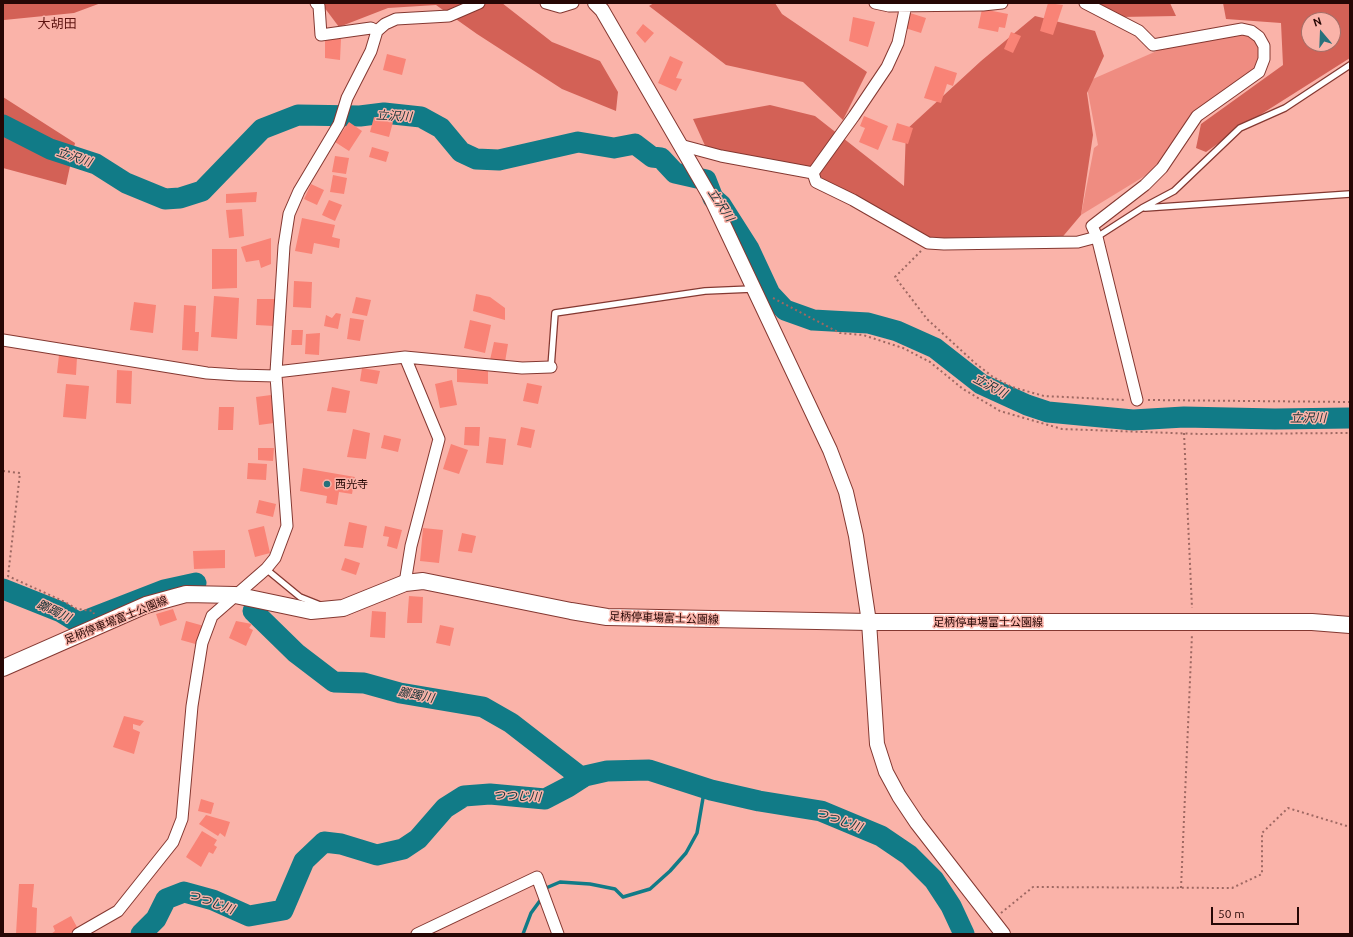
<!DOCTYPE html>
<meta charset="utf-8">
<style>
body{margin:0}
#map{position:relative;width:1353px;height:937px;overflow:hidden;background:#fab3a9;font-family:Ubuntu,sans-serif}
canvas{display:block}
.frame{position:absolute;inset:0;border:4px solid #260705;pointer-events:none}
.north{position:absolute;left:1301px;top:12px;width:40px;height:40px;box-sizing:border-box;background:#fab3a9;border:1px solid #a56e67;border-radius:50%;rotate:341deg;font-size:11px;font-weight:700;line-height:16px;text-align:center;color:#260705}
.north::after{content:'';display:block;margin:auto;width:14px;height:18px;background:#28717b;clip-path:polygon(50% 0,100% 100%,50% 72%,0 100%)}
.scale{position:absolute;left:1211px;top:907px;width:88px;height:18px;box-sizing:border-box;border:2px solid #260705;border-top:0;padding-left:5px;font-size:12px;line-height:14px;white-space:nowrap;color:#260705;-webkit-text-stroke:3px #fab3a9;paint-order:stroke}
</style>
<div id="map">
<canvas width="1353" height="937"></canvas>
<div class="frame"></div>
<div class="north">N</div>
<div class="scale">50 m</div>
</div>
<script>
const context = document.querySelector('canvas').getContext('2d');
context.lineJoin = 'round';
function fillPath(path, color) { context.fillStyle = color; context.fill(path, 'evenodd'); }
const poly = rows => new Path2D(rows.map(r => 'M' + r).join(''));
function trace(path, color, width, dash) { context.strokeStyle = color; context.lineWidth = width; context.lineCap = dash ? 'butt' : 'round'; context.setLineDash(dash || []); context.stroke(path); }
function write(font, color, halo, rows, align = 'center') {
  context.font = font + ' Ubuntu,"Noto Sans JP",sans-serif'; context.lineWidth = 3; context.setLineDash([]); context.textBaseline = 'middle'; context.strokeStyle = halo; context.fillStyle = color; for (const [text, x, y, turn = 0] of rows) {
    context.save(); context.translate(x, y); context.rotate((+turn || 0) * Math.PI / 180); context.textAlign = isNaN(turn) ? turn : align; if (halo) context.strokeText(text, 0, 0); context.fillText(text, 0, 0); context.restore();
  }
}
fillPath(poly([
 [1251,31,1264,46,1256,71,1200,111,1153,171,1081,215,1094,148,1098,145,1086,82,1159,50]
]), '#ef8c81');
fillPath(poly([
 [3,3,101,3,74,13,4,20],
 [321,3,502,3,552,42,600,61,618,92,616,111,562,89,477,34,436,5,388,8,339,27],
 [654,3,775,3,782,14,867,72,843,120,803,82,726,65,649,6],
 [1099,3,1170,3,1176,16,1120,17],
 [1223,3,1350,3,1350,58,1252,120,1206,152,1196,148,1201,124,1283,65,1281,23,1226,19],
 [1309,20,1333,20,1333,44,1309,44],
 [1035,16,1095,31,1104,56,1087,93,1093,135,1081,215,1054,247,940,242,853,200,812,171,707,150,693,119,770,105,815,116,904,186,906,130,981,61],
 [3,97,75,143,66,185,3,168]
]), '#d36156');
trace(poly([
 [545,891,546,888,560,882,590,884,615,889,623,897,650,889,670,871,686,853,697,833,703,798,711,790],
 [523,934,531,913,542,898]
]), '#117b87', 3.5);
trace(poly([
 [3,125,50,149,96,164,126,183,165,199,180,198,202,191,262,129,298,115,360,116,384,113,421,117,441,128,461,152,476,159,499,160,578,142,614,148,635,144,652,157,661,158,675,173,706,180,713,198,721,205,749,249,770,294,785,310,813,320,868,323,897,331,935,348,981,384,1027,405,1048,412,1133,420,1184,417,1275,419,1350,418],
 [3,589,61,612,79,623,164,590,196,583],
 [253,611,296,653,334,682,364,683,400,693,483,707,511,723,582,778],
 [141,934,156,919,166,899,184,892,213,900,249,916,283,910,304,861,324,842,341,844,377,855,403,849,418,839,445,808,464,796,490,794,545,799,568,787,585,776,607,771,649,770,711,790,759,801,821,811,881,836,909,855,934,880,951,906,964,934]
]), '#117b87', 21);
fillPath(poly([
 [1048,3,1063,5,1053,35,1040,31],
 [982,9,1008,14,1005,28,999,27,998,32,978,28],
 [910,13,926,18,921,33,905,28],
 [853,17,875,22,868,47,849,41],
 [643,24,654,33,645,43,636,33],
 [1011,32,1021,36,1013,53,1004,49],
 [325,39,341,39,340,60,325,58],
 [387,54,406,59,402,75,383,70],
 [670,56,683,62,676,78,682,79,676,91,658,83],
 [935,66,957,73,953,86,947,84,941,103,924,98],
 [864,116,888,126,878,150,859,142,865,128,860,126],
 [374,117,393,122,389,137,370,132],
 [349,122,362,131,349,151,335,142],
 [897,123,913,128,908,144,892,140],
 [372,147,389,152,386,162,369,157],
 [335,156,349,158,346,174,332,172],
 [333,175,347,178,344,194,330,192],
 [311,184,324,190,317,205,304,199],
 [257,192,256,202,226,203,226,194],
 [329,200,342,205,335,221,322,215],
 [242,209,244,236,229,238,226,210],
 [302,218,335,225,332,237,340,239,339,248,314,243,312,254,295,251],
 [271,238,271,264,261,268,259,260,246,262,241,247],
 [212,249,237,249,237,288,212,289],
 [294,281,312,282,311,308,293,307],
 [476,294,490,297,505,308,505,320,473,311],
 [214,296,239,298,237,339,211,337],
 [356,297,371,300,367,316,352,313],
 [257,299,275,299,274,326,256,325],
 [134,302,156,305,153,333,130,330],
 [184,305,196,306,195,332,199,332,198,351,182,350],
 [336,313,341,314,338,329,324,326,326,315,332,318],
 [350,318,364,320,360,341,347,339],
 [470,320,491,325,485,353,464,348],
 [292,330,303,330,302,345,291,345],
 [320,333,319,355,305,354,306,334],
 [494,342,508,344,505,362,490,360],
 [59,355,77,357,76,375,57,373],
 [362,368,380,371,377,384,360,381],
 [457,369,488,371,488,384,457,382],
 [117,370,132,371,131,404,116,403],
 [452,380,457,405,440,408,435,384],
 [527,383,542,386,538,404,523,401],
 [66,384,89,386,86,419,63,417],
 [332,387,350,391,346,413,327,411],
 [271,395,274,423,259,425,256,397],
 [219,407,234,407,233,430,218,430],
 [465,427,480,427,479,446,464,445],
 [521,427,535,430,531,448,517,445],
 [353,429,370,433,366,459,347,457],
 [384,435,401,439,398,452,381,448],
 [489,437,506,439,503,465,486,463],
 [451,444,468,450,459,474,443,469],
 [258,448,274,448,273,461,258,460],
 [248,463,267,464,266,480,247,479],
 [303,468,355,477,352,494,339,492,337,505,326,503,327,496,300,491],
 [259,500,276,504,273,517,256,513],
 [349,522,367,526,363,548,344,546],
 [264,526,270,553,255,557,248,530],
 [385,526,402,530,397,549,387,546,389,537,383,536],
 [423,528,443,530,439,563,420,561],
 [462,533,476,536,472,553,458,551],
 [225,550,225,568,194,569,193,551],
 [345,558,360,563,356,575,341,570],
 [409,596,423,597,422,623,407,623],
 [173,609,177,620,160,626,156,614],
 [372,611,386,612,385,638,370,637],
 [186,621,204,626,199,645,181,640],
 [236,621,252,624,249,628,253,630,246,646,229,638],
 [440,625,454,628,450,646,436,643],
 [124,716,144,721,140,726,133,724,133,729,140,732,134,754,113,747],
 [201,799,214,803,211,814,198,811],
 [206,815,230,822,225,837,220,833,218,836,199,824],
 [202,831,217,840,214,845,217,847,213,854,209,852,201,867,186,857],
 [19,884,34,884,32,907,37,908,36,934,16,934],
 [71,916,78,929,68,934,51,934,55,931,53,926]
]), '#f98376');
const service = poly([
 [1145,208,1350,194],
 [1097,237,1142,208,1174,191,1240,128,1285,108,1350,65],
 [551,367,555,313,705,291,752,289],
 [266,569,300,597,320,605]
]);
const minor = poly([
 [316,3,319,6,321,35,371,28,377,31],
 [546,3,560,7,573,3],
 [875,3,889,6,983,5,1002,3],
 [1085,3,1139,31,1153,45,1242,29,1251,31,1259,37,1264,46,1264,59,1259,72,1197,116,1162,168,1145,185,1092,226,1097,237,1137,400],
 [680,145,721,156,813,173,816,182,853,200,928,243,944,244,1078,242,1097,237],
 [813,173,854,116,887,67,898,43,906,5],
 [3,340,207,373,237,375,276,376,276,372,405,357,439,439,411,546,405,583],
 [405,357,522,368,551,367],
 [276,372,284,246,289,214,299,191,339,124,347,98,371,51,377,31,385,24,396,19,449,16,479,3],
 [78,934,118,911,173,842,182,819,192,706,202,643,212,616,266,569,275,558,287,526,276,376],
 [417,934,537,877,558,934]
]);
const tertiary = poly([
 [595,3,602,10,711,198,830,450,846,492,856,536,869,622,877,744,886,772,899,796,917,823,1003,934]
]);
const secondary = poly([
 [3,668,146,605,186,594,235,595,311,611,343,608,405,583,423,581,571,611,607,617,869,622,1312,622,1350,625]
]);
trace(service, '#843831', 8);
trace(minor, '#843831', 13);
trace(tertiary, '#843831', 16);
trace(secondary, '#843831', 18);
trace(poly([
 [921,251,895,277,927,319,975,363,993,377,1012,387,1044,396,1126,400],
 [773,298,840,333,863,335,903,348,930,362,963,389,1000,411,1062,429,1199,434,1350,433],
 [1148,400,1350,402],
 [1184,433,1192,608],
 [3,471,20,473,8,576,65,602,77,609,93,611,94,614],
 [1181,888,1192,634],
 [1001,913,1033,887,1232,888,1262,874,1262,833,1288,808,1350,827]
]), '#9e6862', 2, [2, 3]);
trace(service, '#fff', 5.5);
trace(minor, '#fff', 11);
trace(tertiary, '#fff', 14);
trace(secondary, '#fff', 16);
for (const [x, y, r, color] of [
 [327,484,4,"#28717b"]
]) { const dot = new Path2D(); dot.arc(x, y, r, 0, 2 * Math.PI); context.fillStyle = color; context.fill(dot); trace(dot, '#fab3a9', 1.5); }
write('11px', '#260705', '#fab3a9', [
 ["西光寺",335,484]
], 'left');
write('11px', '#260705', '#fab3a9', [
 ["足柄停車場富士公園線",664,618,2],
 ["足柄停車場富士公園線",116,620,-22],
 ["足柄停車場富士公園線",988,622]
]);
write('italic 12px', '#173337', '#fab3a9', [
 ["立沢川",394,116,3],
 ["立沢川",74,157,19],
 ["立沢川",721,205,57],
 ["立沢川",990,386,28],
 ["立沢川",1308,418],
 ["躑躅川",54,611,25],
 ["躑躅川",416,695,11],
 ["つつじ川",517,796,3],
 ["つつじ川",839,820,20],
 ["つつじ川",211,902,20]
]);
write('13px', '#5b120f', '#fab3a9', [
 ["大胡田",57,24]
]);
</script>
